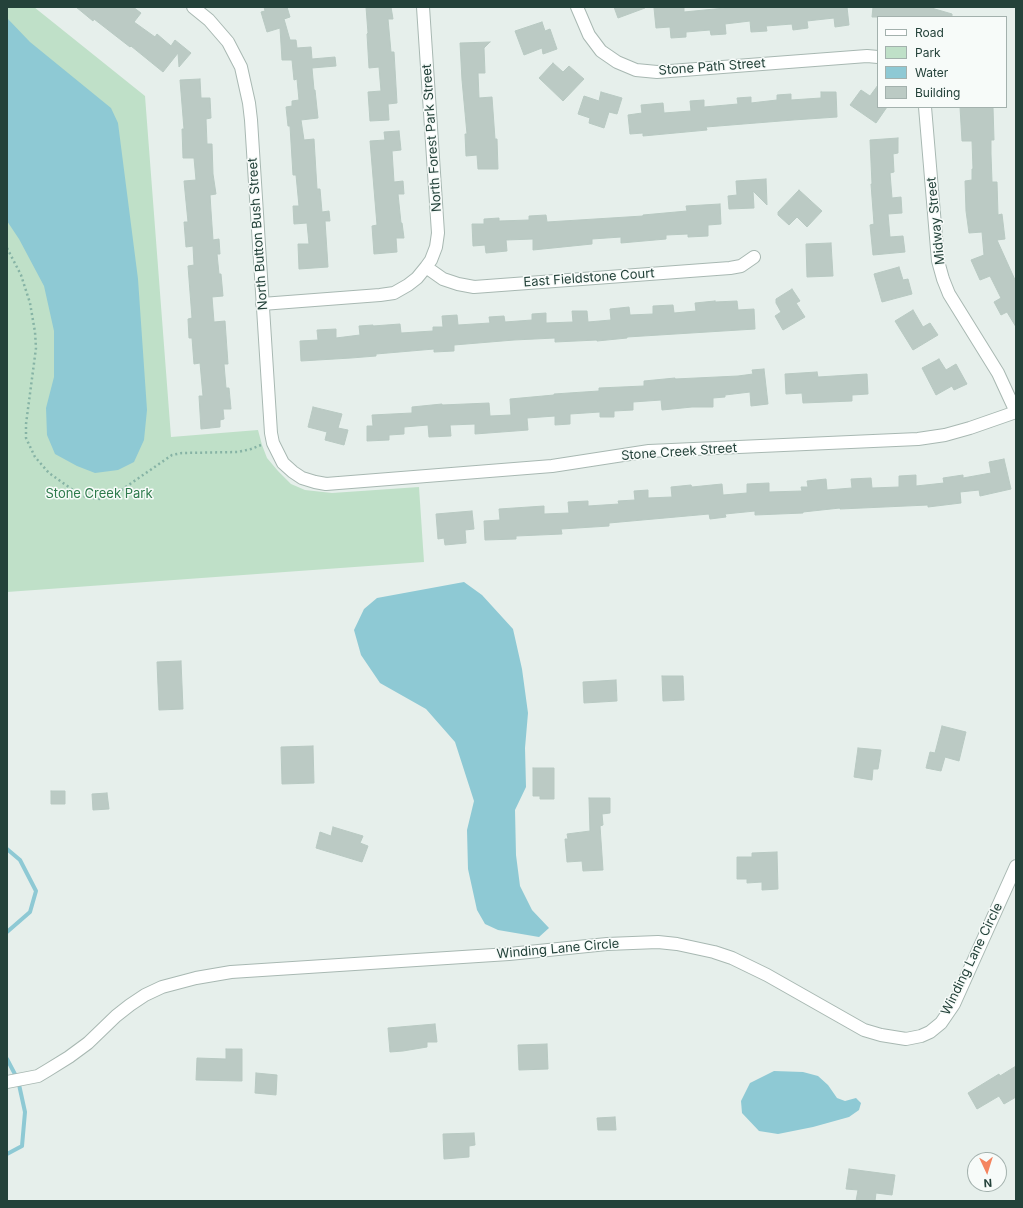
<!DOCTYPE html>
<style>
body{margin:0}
#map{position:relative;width:1023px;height:1208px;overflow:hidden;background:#e6efeb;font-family:Inter,sans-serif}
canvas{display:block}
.frame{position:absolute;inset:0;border:8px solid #24423a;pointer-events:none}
.legend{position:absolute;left:877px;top:16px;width:130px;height:92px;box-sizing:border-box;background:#f7fbf9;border:1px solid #a3b1ad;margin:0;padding:5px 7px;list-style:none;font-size:12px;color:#24423a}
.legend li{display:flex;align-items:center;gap:8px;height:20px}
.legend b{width:20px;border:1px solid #a3b1ad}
.north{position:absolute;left:967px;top:1152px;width:40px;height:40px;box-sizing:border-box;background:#f7fbf9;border:1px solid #a3b1ad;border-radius:50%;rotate:176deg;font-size:11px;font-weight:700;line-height:16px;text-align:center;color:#24423a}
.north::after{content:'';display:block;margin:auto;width:14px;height:18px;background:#f4845f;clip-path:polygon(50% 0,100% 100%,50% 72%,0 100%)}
</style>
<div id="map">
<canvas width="1023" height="1208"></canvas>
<div class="frame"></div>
<ul class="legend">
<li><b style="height:5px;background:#fff"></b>Road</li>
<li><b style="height:11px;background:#bfe0c8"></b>Park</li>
<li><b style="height:11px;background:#8ec9d4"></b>Water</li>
<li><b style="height:11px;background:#bbcac4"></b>Building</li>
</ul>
<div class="north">N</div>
</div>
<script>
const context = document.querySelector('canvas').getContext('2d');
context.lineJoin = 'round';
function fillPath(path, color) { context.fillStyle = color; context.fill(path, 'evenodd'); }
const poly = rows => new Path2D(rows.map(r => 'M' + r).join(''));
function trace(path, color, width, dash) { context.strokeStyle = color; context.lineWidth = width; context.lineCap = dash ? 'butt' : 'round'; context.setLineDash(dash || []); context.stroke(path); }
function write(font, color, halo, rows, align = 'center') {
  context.font = font + ' Inter,sans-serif'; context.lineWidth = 3; context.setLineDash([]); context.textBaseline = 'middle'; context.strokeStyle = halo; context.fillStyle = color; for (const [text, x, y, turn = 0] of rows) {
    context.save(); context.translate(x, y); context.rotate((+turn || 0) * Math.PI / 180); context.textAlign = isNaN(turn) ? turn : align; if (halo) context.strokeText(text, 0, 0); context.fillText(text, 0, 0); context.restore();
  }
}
fillPath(poly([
 [7,7,34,7,145,96,171,437,258,430,262,445,267,458,278,471,291,484,305,490,332,493,419,487,424,562,7,592]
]), '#bfe0c8');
fillPath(poly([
 [7,18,30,42,111,108,118,123,138,279,147,410,144,440,134,462,118,470,95,473,77,466,55,454,47,435,46,408,54,377,54,331,44,286,19,239,7,221],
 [464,582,482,595,513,629,522,669,528,713,525,748,526,787,515,810,516,855,520,886,532,910,549,928,539,937,498,930,485,924,477,910,468,869,467,830,474,801,455,742,426,709,380,683,361,655,354,630,364,609,377,598],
 [774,1071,803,1072,818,1076,828,1085,837,1098,845,1101,856,1098,861,1103,859,1110,849,1117,813,1127,778,1134,759,1131,742,1113,741,1101,750,1083]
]), '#8ec9d4');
trace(poly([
 [7,849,20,860,36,891,30,912,7,932],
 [7,1059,18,1080,25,1112,22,1146,7,1154]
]), '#8ec9d4', 4);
const building = poly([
 [76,7,133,7,141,13,134,22,155,37,157,34,171,46,175,40,191,53,179,67,178,53,163,72,131,46,130,47,94,19,93,21,76,7],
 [264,7,287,7,290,17,284,19,290,40,296,40,297,48,311,47,312,59,335,57,336,66,312,68,314,90,315,90,318,118,301,120,304,140,314,139,317,189,320,189,322,212,329,211,330,221,325,221,328,267,299,269,298,244,309,244,307,223,294,224,293,206,299,206,296,175,293,175,290,126,288,126,286,107,292,106,292,101,299,100,297,79,294,80,292,60,282,60,280,28,267,32,261,12,265,11,264,7],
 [366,7,391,7,393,19,388,19,391,52,394,52,397,103,388,104,389,120,370,121,368,92,381,91,379,67,369,68,367,34,368,33,366,7],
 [614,7,645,7,645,8,618,18,614,7],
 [663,7,684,7,684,12,735,7,847,7,849,25,835,27,834,18,807,21,808,28,793,30,792,24,766,26,767,31,751,32,750,21,725,24,726,34,711,35,710,30,686,32,686,37,671,38,670,27,656,28,654,8,663,7],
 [873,7,928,7,952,14,952,17,872,17,873,7],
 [542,22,545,31,550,29,557,49,543,54,542,48,524,55,515,31,542,22],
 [490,42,484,48,485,73,478,73,479,98,492,97,495,139,497,139,498,169,478,169,477,155,466,156,465,134,467,134,462,80,460,43,490,42],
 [553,63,563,72,569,66,584,79,563,101,539,78,553,63],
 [200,79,201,98,210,98,211,118,206,119,207,144,212,144,213,174,216,194,210,195,211,211,213,240,219,239,220,254,217,254,219,274,221,274,223,296,212,297,214,322,225,321,228,364,224,364,226,388,229,388,231,409,223,409,224,419,220,420,220,427,201,429,199,396,203,396,200,363,194,364,192,338,189,338,188,319,192,318,188,266,194,265,193,246,186,247,184,222,188,222,184,181,196,180,194,158,183,158,182,129,184,129,180,80,200,79],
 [878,85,878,107,887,107,876,123,850,105,861,90,870,96,878,85],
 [601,92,622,98,617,114,609,112,604,128,589,123,590,118,578,114,584,96,599,101,601,92],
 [821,92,836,92,837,117,793,120,706,127,707,130,643,136,643,133,630,134,628,115,642,113,641,105,663,103,664,113,691,111,690,101,704,100,704,107,738,104,737,98,751,97,751,103,777,100,777,95,791,94,791,100,821,98,821,92],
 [960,107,993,107,994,140,991,140,991,154,992,182,997,182,998,215,1002,214,1005,239,997,240,1016,282,1016,327,1007,312,1001,315,994,302,1001,298,990,276,980,280,971,260,984,255,982,232,969,233,966,211,965,181,972,180,972,169,973,169,972,141,962,141,960,107],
 [399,131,401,150,392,151,394,182,403,181,404,194,398,194,401,223,402,223,404,238,396,238,397,252,374,254,372,226,377,225,370,141,385,140,384,132,399,131],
 [898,138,898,153,893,154,894,172,890,173,892,198,901,197,902,213,888,214,890,237,903,236,905,252,873,255,870,225,874,224,871,184,872,184,870,140,898,138],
 [766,179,767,205,753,191,754,208,729,209,728,196,737,195,736,181,766,179],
 [799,190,822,211,807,227,797,217,789,225,778,215,778,212,799,190],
 [720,204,721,224,708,225,708,236,688,237,688,234,666,235,666,239,621,243,621,237,592,239,592,244,533,250,533,239,506,240,507,251,486,253,485,245,473,246,472,224,484,224,484,219,499,218,499,221,529,220,529,216,546,215,547,222,643,216,643,215,687,211,686,206,720,204],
 [831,243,833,276,807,277,806,244,831,243],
 [899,267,903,280,908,279,912,294,882,302,874,274,899,267],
 [792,289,800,301,796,303,805,317,783,330,775,316,781,312,776,303,776,299,792,289],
 [715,301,715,302,737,301,738,310,754,309,755,329,627,337,627,338,597,341,597,340,555,342,555,338,514,340,454,345,454,351,434,352,434,349,376,354,376,356,351,358,301,361,300,341,318,340,317,330,336,329,336,338,360,335,359,326,373,325,373,326,400,324,401,333,433,331,433,327,443,327,442,316,457,315,458,325,490,323,489,317,504,316,505,322,532,320,532,314,546,313,546,323,573,322,572,311,587,311,588,322,611,320,610,309,629,307,630,315,653,314,653,306,673,305,674,313,696,311,695,303,715,301],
 [913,310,923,327,930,323,938,335,913,350,895,321,913,310],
 [939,359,946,370,956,364,967,384,954,390,952,386,936,395,922,368,939,359],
 [764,369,768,404,751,406,750,392,725,395,725,397,713,398,713,407,692,407,662,410,661,400,633,402,633,410,614,411,614,417,600,417,600,412,570,414,570,424,555,425,555,416,527,418,528,430,475,434,475,424,450,425,451,436,429,437,428,425,404,427,404,434,389,435,389,440,367,441,367,426,373,426,372,415,412,413,412,407,442,404,442,405,489,403,490,416,511,415,510,399,554,395,554,394,599,391,599,388,644,386,644,381,675,378,675,379,738,376,753,374,752,370,764,369],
 [817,372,818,377,867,374,868,394,852,395,852,401,803,403,802,393,786,394,785,374,817,372],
 [313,407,342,414,338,428,348,430,344,445,325,440,327,432,308,427,313,407],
 [1004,459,1011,489,980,496,979,490,960,492,961,503,928,507,928,505,840,509,840,508,803,512,803,513,755,515,755,511,725,514,726,517,710,519,709,514,609,523,609,526,561,529,562,534,516,536,516,539,485,540,484,521,500,520,499,509,544,506,544,514,569,513,568,502,588,501,588,506,619,504,618,501,635,500,634,491,648,490,648,498,672,497,671,487,691,485,692,487,722,484,723,495,747,493,747,484,769,483,769,492,802,491,801,487,808,487,807,481,826,479,827,490,852,488,851,479,871,478,872,488,899,487,899,476,916,475,916,486,944,483,943,478,963,475,963,478,991,473,989,462,1004,459],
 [472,511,474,529,465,530,466,543,445,545,444,538,438,539,436,514,472,511],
 [181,661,183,709,159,710,157,662,181,661],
 [662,676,683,676,684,700,663,701,662,676],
 [616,680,617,701,584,703,583,682,616,680],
 [942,726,966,732,959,761,945,757,941,771,926,768,930,752,935,753,942,726],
 [313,746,314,783,282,784,281,747,313,746],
 [858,748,881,750,878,769,873,769,872,780,854,777,858,748],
 [533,768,554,768,554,799,540,799,540,796,533,796,533,768],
 [51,791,65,791,65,804,51,804,51,791],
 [107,793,109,809,93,810,92,794,107,793],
 [589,798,610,798,610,813,602,814,603,825,600,826,603,870,583,871,582,861,567,862,565,839,568,839,567,834,590,831,589,798],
 [333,827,363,836,360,843,368,846,362,862,316,848,320,832,331,836,333,827],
 [777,852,778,889,762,890,762,882,747,883,747,879,737,879,737,857,752,857,752,853,777,852],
 [435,1024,437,1042,427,1042,427,1047,403,1051,390,1052,388,1028,435,1024],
 [547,1044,548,1069,519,1070,518,1045,547,1044],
 [226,1049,242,1049,242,1081,196,1080,197,1058,226,1059,226,1049],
 [1016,1066,1016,1097,1004,1104,999,1096,977,1109,968,1093,999,1074,1000,1076,1016,1066],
 [256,1073,277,1075,276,1095,255,1093,256,1073],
 [615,1117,616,1130,598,1130,597,1118,615,1117],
 [474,1133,475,1145,469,1146,469,1157,444,1159,443,1134,474,1133],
 [849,1169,895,1175,892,1195,876,1193,875,1201,856,1201,858,1190,846,1189,849,1169]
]);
fillPath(building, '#bbcac4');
trace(building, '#b8c9c2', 1);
const minor = poly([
 [193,7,209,20,228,42,241,67,249,103,251,120,271,433,273,443,283,463,293,472,302,478,315,482,326,484,552,466,649,451,918,439,945,435,970,428,1016,412],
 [577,7,589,35,601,51,617,62,636,70,657,72,867,56,878,57],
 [925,107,938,261,943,279,949,294,998,373,1016,412],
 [426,267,443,279,458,284,474,287,730,268,741,266,754,257],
 [262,304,380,295,394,293,408,285,417,278,426,267,431,260,436,247,438,233,423,7],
 [7,1082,38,1076,48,1070,69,1057,88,1043,116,1016,130,1005,145,995,162,987,196,978,231,972,509,954,607,944,658,942,677,944,714,952,732,958,767,975,864,1030,881,1035,906,1039,921,1036,930,1032,941,1023,954,1004,1016,866]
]);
trace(minor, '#a8b8b2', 14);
trace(poly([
 [7,248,21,275,30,303,35,332,36,348,26,424,26,438,35,457,49,473,80,495,90,498,101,499,117,493,172,455,182,453,238,452,251,449,261,445]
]), '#86b3a5', 2.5, [2, 3]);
trace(minor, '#fff', 12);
write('13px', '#24423a', '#f7fbf9', [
 ["Stone Path Street",712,67,-4],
 ["North Forest Park Street",432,138,-94],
 ["Midway Street",936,221,-96],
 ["North Button Bush Street",258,234,-94],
 ["East Fieldstone Court",589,278,-4],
 ["Stone Creek Street",679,452,-4],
 ["Winding Lane Circle",558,949,-5],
 ["Winding Lane Circle",972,959,-64]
]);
write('13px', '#2d7a4b', '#f7fbf9', [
 ["Stone Creek Park",99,494]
]);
</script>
